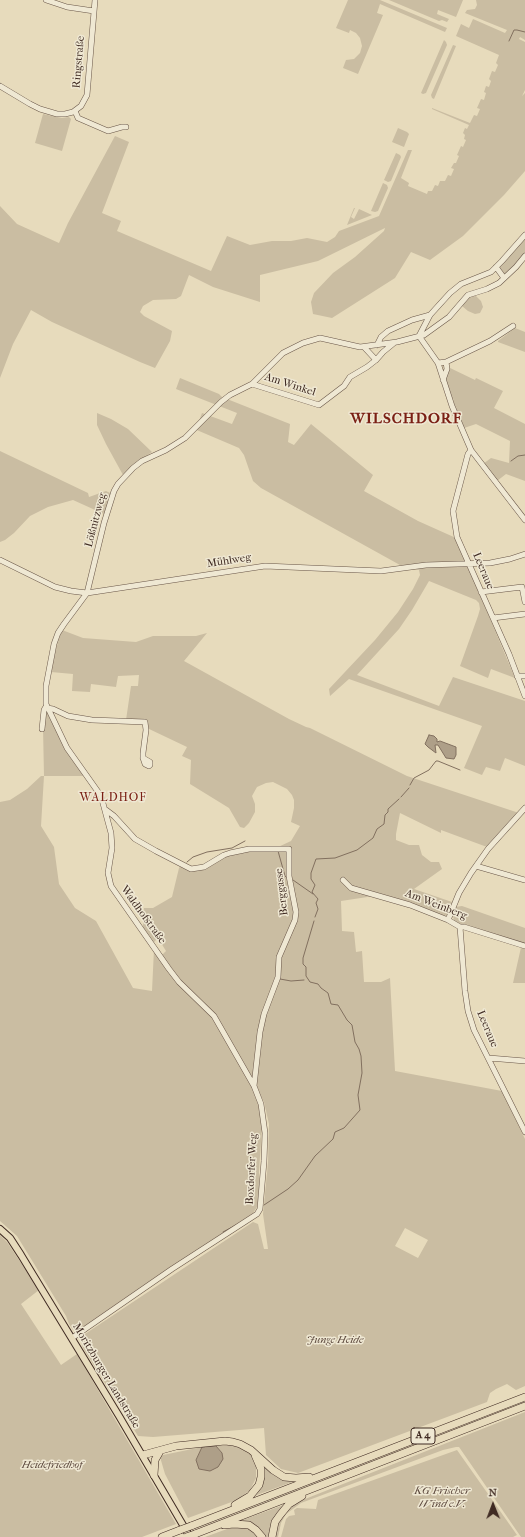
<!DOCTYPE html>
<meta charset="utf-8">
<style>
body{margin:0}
#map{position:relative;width:525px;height:1537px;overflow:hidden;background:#e7dbbc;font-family:"IM FELL French Canon",serif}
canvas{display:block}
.north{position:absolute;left:473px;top:1485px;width:40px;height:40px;-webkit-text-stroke:3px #efe8d3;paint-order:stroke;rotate:359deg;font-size:11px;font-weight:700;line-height:16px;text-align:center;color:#3f2a22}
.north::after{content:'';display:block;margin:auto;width:14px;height:18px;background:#3f2a22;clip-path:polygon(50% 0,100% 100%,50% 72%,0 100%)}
</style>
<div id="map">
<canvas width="525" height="1537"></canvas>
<div class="north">N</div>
</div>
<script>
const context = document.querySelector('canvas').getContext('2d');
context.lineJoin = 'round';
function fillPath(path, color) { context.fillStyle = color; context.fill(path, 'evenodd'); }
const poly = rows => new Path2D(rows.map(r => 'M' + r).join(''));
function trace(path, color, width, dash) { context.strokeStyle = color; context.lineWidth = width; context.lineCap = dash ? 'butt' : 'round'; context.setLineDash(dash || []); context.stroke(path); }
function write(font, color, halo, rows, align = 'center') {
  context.font = font + ' "IM FELL French Canon",serif'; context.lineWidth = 3; context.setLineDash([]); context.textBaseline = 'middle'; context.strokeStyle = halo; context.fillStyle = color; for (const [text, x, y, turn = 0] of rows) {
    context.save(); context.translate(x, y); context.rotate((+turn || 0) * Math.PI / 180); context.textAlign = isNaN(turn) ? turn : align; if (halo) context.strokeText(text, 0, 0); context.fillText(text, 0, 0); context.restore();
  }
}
fillPath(poly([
 [348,0,380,0,447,28,445,32,380,4,377,13,383,15,358,74,343,68,346,60,354,59,360,53,362,46,360,38,356,33,350,30,349,33,336,28],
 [389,0,463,0,456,17,438,10,437,14,449,19,447,22,442,20,439,21],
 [476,0,525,0,525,40,520,37,519,39,525,42,525,90,522,96,525,93,525,171,504,195,463,236,430,260,411,252,395,278,332,318,313,314,311,302,314,293,333,273,355,257,384,231,385,228,318,261,260,275,260,302,213,287,189,275,181,296,176,299,153,300,143,306,140,312,144,316,172,331,170,341,155,368,140,362,52,322,31,310,13,344,0,378,0,206,17,224,59,243,68,223,115,136,129,142,102,213,121,221,117,231,211,271,227,236,250,245,272,241,291,241,307,238,327,242,335,237,339,231,379,216,408,150,412,150,401,178,409,183,408,186,427,194,428,191,432,191,435,185,438,186,440,181,445,181,448,175,451,176,454,169,451,168,454,163,456,163,459,156,457,155,461,146,463,147,466,140,464,139,465,135,463,133,465,128,467,129,469,125,432,109,432,108,470,123,474,115,477,116,480,109,477,108,481,99,484,100,486,93,484,92,486,86,489,87,491,81,489,79,492,71,495,72,498,65,496,63,499,55,456,36,461,24,469,28,473,19,505,33,507,30,465,13,467,10,475,9,477,5],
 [444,40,446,42,447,45,426,93,423,94,421,93],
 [453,45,456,46,434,99,432,98,431,95],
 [43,114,62,118,69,117,71,119,62,151,35,143],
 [398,128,407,132,409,134,404,147,392,142],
 [396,153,400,155,401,157,391,181,388,182,384,180],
 [383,183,387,185,388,188,378,211,375,212,371,211],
 [354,208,355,208,351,217,354,219,359,209,372,215,347,225],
 [525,237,525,255,505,276,499,267],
 [471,295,475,295,481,301,483,307,480,313,475,314,468,311,462,306,464,302],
 [515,328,525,332,525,352,498,342,498,341],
 [448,367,475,380,476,378,503,391,494,408,525,424,525,481,506,474,497,481,483,464,491,458,509,463,510,441,476,424,464,428,454,403,453,398,452,399,445,380],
 [180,378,219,394,222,397,290,424,288,442,294,445,311,424,373,475,364,491,418,521,456,538,515,678,491,669,488,678,460,666,478,616,480,609,479,603,476,600,429,581,412,610,399,629,357,675,439,706,453,677,525,701,525,766,505,758,500,771,486,767,482,775,464,768,482,726,349,679,330,696,329,689,375,640,398,612,413,589,420,575,419,570,416,569,409,570,261,488,253,481,244,455,239,448,192,428,199,421,202,413,232,424,237,413,176,389],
 [97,413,111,419,128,429,152,452,140,460,123,475,106,444,97,425],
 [0,451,88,493,89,497,106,491,112,494,104,514,73,500,48,507,30,516,14,533,5,540,0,542],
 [62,630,83,638,136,642,153,636,196,636,207,633,184,661,289,719,306,727,310,728,407,776,519,813,487,847,441,830,441,833,400,813,396,834,396,840,409,845,419,845,422,855,431,862,439,862,442,869,414,889,452,902,448,915,444,916,374,896,341,901,342,931,354,932,356,952,362,951,364,982,381,982,390,978,395,1071,502,1091,525,1139,525,1386,516,1390,507,1384,496,1389,490,1393,487,1402,298,1473,281,1469,266,1455,264,1428,153,1437,138,1436,83,1348,81,1341,82,1336,253,1222,258,1224,264,1249,268,1249,263,1214,268,1163,269,1124,264,1102,215,1014,180,981,170,967,162,955,166,951,158,938,154,942,143,927,144,908,153,908,172,897,179,868,182,864,198,869,224,854,276,848,291,841,300,826,291,822,294,808,294,800,292,795,287,789,273,782,266,783,257,787,252,796,255,804,255,812,249,823,244,828,240,827,229,808,190,784,191,760,182,756,187,747,147,728,146,720,126,720,131,686,138,686,139,675,118,676,116,687,91,684,90,692,72,691,73,674,51,672,55,652],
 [405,1228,428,1240,418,1258,395,1246],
 [45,711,48,711,84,776,44,776,41,826,54,847,59,884,75,908,96,921,133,988,152,991,154,949,212,1017,253,1088,259,1103,262,1127,259,1171,259,1199,257,1207,253,1213,77,1332,73,1330,69,1324,66,1316,17,1236,0,1221,0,802,10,800,27,789,41,776,44,776,43,727],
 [462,906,525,928,525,983,513,983,522,943,454,922,453,915,455,907],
 [0,1235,7,1242,39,1290,21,1304,61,1365,77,1354,176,1524,142,1537,0,1537],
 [525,1412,525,1537,521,1537,459,1447,456,1447,443,1450,301,1503,286,1514,281,1523,278,1537,274,1537,277,1523,289,1507,300,1501],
 [234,1445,249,1452,256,1463,256,1478,250,1490,237,1500,188,1518,165,1474,160,1457,163,1455,202,1447,196,1460,222,1453,216,1446],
 [457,1450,517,1535,513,1537,281,1537,286,1519,289,1516,295,1515,294,1510,297,1508,316,1509,318,1500],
 [261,1464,295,1481,254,1496],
 [286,1504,269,1537,264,1537,240,1521],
 [236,1527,242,1527,250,1529,259,1537,205,1537,227,1529]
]), '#cabda2');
const water = poly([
 [429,735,434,736,437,739,437,742,440,741,456,747,456,755,454,759,446,758,438,745,435,745,436,753,428,747,425,744,429,735],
 [216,1446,222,1453,223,1459,218,1467,210,1471,199,1469,196,1460,202,1447,216,1446]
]);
fillPath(water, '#ae9f88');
trace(water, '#82705f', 1);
trace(poly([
 [509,41,514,30,517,30,525,32],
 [511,461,518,456,525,455],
 [410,785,414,778,429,770,436,761,438,761,460,770],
 [401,797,409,788],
 [278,851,285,876,287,878],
 [187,862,193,857,207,852,232,848,245,841],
 [293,880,313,894],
 [315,917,318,909,316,903,318,899,312,892,315,885,311,879,311,873,316,859,335,858,357,850,373,838,377,829,384,824,385,815,388,812,388,809,399,799],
 [280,979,291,981,304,980],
 [264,1205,288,1189,298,1180,315,1156,333,1139,335,1132,344,1128,360,1110,358,1095,362,1073,361,1056,359,1049,355,1042,352,1025,347,1020,338,1005,331,1004,328,993,321,988,318,984,310,982,306,976,306,967,303,964,303,958,314,921],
 [223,1232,236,1225]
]), '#82705f', 1);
const minor = poly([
 [46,0,67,7,94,11],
 [0,86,30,104,40,109,57,114,65,114,73,112,81,106,87,95,95,0],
 [75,111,78,118,108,131,122,127,126,127],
 [496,267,504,278],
 [419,336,438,363,452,406,471,450,525,520],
 [419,336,430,315,450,293,461,284,491,272,502,261,525,235],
 [377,345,381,337,388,331,412,320,430,315],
 [364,347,376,360],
 [438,363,446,362,490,341,513,326],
 [443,380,447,369,446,362],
 [252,384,319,405,344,386,350,377,367,367,376,360,383,352,394,343],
 [471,450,468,454,453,511,457,537,509,654,525,696],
 [0,560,55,587,71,591,87,593,265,566,381,571,426,565,490,563,510,559,525,554],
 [481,592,522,587,525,602],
 [493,618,525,614],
 [517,676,525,676],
 [47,708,53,709,68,716,92,720,145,722,146,730,143,753,143,758,145,764,149,766,150,765,150,762,143,758],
 [42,729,44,710,45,708,47,708],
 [106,810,114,816,135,839,156,851,191,869,204,867,224,855,230,853,249,849,289,849,289,876,296,912,295,920,279,957,278,977,264,1014,260,1032,254,1086],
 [476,866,525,880],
 [343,880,351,888,410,905,448,920,460,927,464,927,525,946],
 [448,920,459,893,471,873,488,849,525,808],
 [460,927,465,991,468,1011,474,1030,525,1132],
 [489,1058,525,1061],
 [72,1338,172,1269,257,1214,260,1209,264,1161,265,1133,261,1104,254,1086,214,1016,179,982,169,969,111,886,108,873,112,848,111,833,101,796,67,748,46,704,46,686,54,644,58,633,64,624,87,593,104,523,114,491,118,484,133,468,142,461,166,450,185,438,221,402,230,395,252,384,283,353,303,343,320,338,360,347,397,342,424,335,449,317,468,295,487,289,499,283,516,267,525,256]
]);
const major = poly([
 [0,1229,10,1238,21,1255,119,1416,190,1537]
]);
const highway = poly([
 [143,1455,176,1446,225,1441,233,1442,240,1444,251,1450,273,1470,284,1477,296,1478,309,1477],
 [154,1475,155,1460,159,1453],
 [235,1505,250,1496,259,1485,261,1477,261,1469,255,1455],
 [224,1525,234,1524,249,1525,256,1530,262,1537],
 [191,1526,525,1397],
 [195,1534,525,1406],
 [162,1537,180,1530],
 [272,1537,275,1522,280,1515,289,1504,302,1496]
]);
trace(minor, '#695648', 6);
trace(major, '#3f2a22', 8);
trace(highway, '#3f2a22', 8);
trace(minor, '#efe8d3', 5);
trace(major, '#e7dbbc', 6);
trace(highway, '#e7dbbc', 7);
const highwayBridge = poly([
 [180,1530,191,1526],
 [186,1537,195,1534]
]);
trace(highwayBridge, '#3f2a22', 8, []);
trace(highwayBridge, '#e7dbbc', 7);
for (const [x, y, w] of [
 [423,1436,24]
]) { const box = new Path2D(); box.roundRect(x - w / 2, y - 8, w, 16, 3); context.fillStyle = '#efe8d3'; context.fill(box); trace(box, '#3f2a22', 1); }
write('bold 10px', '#3f2a22', null, [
 ["A 4",423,1436]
]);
write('11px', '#3f2a22', '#efe8d3', [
 ["Ringstraße",79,62,-85],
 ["Am Winkel",290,385,18],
 ["Lößnitzweg",96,520,-75],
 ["Mühlweg",229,561,-9],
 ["Leeraue",483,571,67],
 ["Berggasse",282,892,-97],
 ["Am Weinberg",436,905,21],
 ["Waldhofstraße",143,915,54],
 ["Leeraue",487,1029,67],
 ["Boxdorfer Weg",252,1169,-87],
 ["Moritzburger Landstraße",106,1376,59]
]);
write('italic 11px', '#5b473c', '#efe8d3', [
 ["Junge Heide",335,1340],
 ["Heidefriedhof",52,1465],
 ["KG Frischer",442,1491],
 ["Wind e.V.",442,1504]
]);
context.letterSpacing = '1px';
write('12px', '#7a1f14', '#efe8d3', [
 ["WALDHOF",113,798]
]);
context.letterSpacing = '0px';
context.letterSpacing = '1px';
write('bold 15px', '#7a1f14', '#efe8d3', [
 ["WILSCHDORF",406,419]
]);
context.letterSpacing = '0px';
</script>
